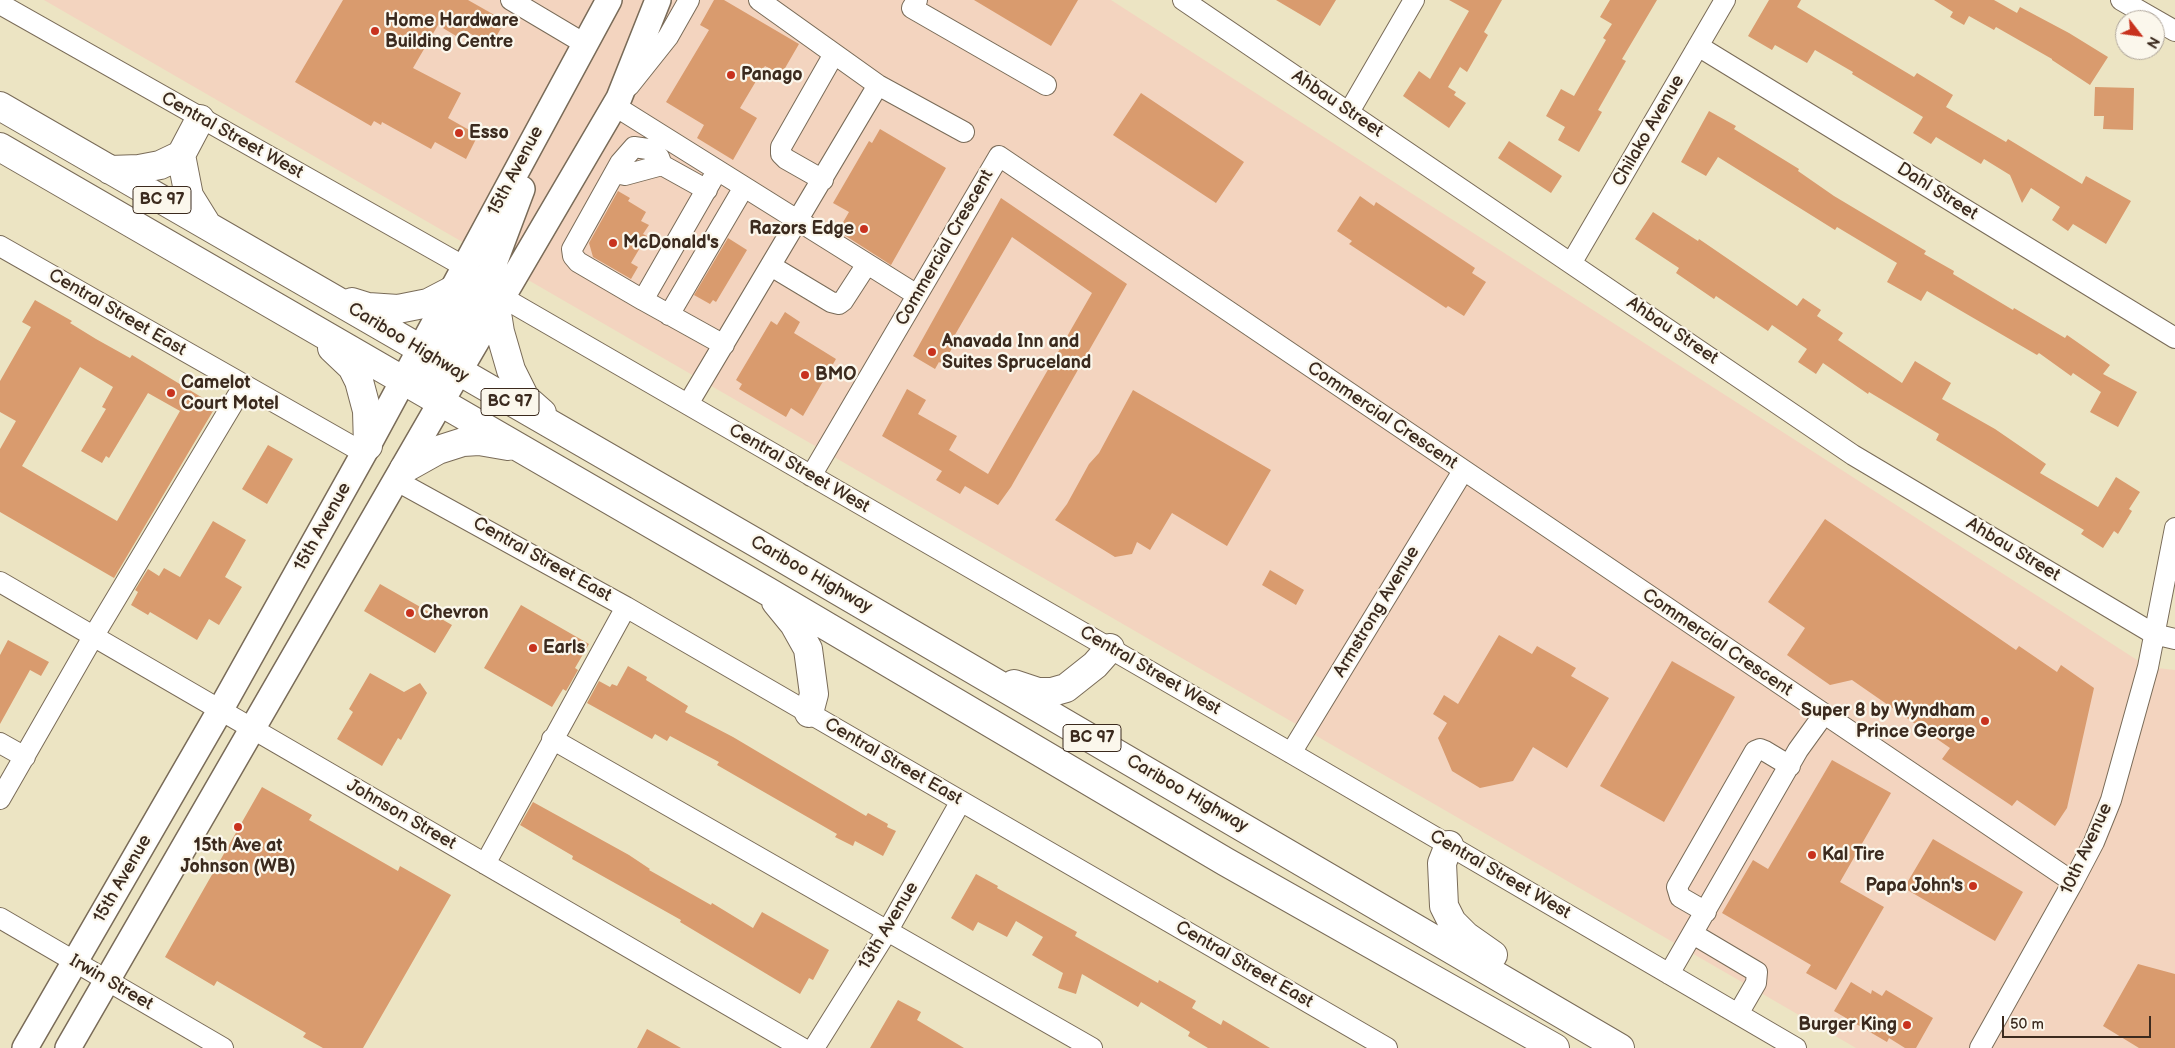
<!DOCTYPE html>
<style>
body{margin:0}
#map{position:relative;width:2175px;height:1048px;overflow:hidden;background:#ece4c3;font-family:"Balsamiq Sans",sans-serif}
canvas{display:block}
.north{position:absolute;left:2115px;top:10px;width:50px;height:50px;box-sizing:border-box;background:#fbf7ec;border:1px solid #aea59a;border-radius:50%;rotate:120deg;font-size:14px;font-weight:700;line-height:20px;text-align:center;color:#3b2a1e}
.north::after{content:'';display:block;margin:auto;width:18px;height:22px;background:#c8321e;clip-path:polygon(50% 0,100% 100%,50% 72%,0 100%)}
.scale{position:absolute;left:2002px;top:1016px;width:149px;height:22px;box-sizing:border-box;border:2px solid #3b2a1e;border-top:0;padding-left:6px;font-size:15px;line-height:18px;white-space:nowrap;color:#3b2a1e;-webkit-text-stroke:4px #fbf7ec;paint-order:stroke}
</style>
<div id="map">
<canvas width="2175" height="1048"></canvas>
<div class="north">N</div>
<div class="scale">50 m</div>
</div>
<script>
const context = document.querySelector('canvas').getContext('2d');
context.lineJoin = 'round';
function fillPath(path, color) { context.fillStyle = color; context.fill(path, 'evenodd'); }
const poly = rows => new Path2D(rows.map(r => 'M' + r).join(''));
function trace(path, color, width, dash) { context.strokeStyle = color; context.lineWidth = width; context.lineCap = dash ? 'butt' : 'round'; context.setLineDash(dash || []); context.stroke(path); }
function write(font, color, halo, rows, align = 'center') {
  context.font = font + ' "Balsamiq Sans",sans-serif'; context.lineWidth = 4.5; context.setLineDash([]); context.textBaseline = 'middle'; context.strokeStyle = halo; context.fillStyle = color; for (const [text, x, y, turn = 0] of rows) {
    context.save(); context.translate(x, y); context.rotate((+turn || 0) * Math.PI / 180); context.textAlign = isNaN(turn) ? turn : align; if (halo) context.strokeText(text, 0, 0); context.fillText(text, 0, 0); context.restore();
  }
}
fillPath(poly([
 [44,0,1111,0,2148,667,2175,670,2175,1048,1856,1048]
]), '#f3d4bf');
fillPath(poly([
 [343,0,468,0,505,21,491,46,466,31,461,39,438,25,413,68,461,93,448,118,478,135,466,159,435,142,431,149,382,122,381,125,374,121,371,126,295,82],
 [714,0,724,0,799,44,781,75,765,66,740,108,757,118,733,160,697,138,704,125,666,102,709,30,700,25],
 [974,0,1078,0,1051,46],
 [1276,0,1336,0,1320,26],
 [1449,0,1502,0,1484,32,1488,35,1467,72,1460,67,1448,87,1456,92,1454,95,1466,103,1449,128,1403,96,1419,71,1430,79,1469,11],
 [1610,0,1657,0,1622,59,1626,61,1598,110,1602,112,1579,152,1558,140,1565,127,1546,116,1561,89,1574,96,1606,40,1603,38,1612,24,1600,17],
 [1769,0,1801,0,1797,7,1914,77,1917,73,1953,95,1946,107,2006,142,2008,139,2082,184,2086,176,2131,201,2106,244,2073,224,2068,231,2052,220,2060,207,2031,188,2022,203,2010,175,1984,159,1981,164,1936,137,1931,144,1913,133,1923,117,1852,74,1853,72,1815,50,1807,63,1775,45,1772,50,1748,36],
 [1934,0,1994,0,2017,13,2020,7,2069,33,2108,57,2090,85,2052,60,2052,59,1996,27,1994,30,1969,16,1964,25,1950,17,1953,12],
 [2095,87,2134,88,2133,130,2103,129,2104,116,2094,116],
 [1141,93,1244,162,1216,203,1113,135],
 [1709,111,1736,126,1734,129,1799,169,1798,171,1834,196,1926,251,1924,254,1954,271,1953,274,2013,310,2014,308,2065,338,2067,335,2110,365,2103,374,2137,392,2118,427,2090,412,2101,392,2073,373,2071,376,2039,353,2037,355,1927,291,1921,301,1887,282,1897,263,1837,227,1835,230,1718,157,1706,176,1681,162],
 [880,129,946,168,891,265,838,231,849,212,833,203,869,141,872,143],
 [1509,141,1562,176,1551,193,1498,158],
 [618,191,630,198,628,201,646,212,641,221,649,225,643,234,647,236,631,263,638,267,631,279,593,257,589,243],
 [1360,196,1374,206,1376,202,1475,268,1472,273,1486,282,1464,316,1448,306,1446,308,1349,244,1352,241,1337,231],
 [1001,198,1127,284,1011,487,998,505,965,486,960,494,936,480,942,471,882,436,907,389,926,400,918,414,957,436,949,450,988,474,1092,293,1012,237,949,345,952,348,943,365,939,362,935,369,913,356],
 [1653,212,1698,241,1699,239,1797,306,1803,298,1821,310,1817,316,1843,333,1838,340,1902,383,1915,361,1951,383,1942,399,1995,429,2046,464,2040,473,2098,507,2116,477,2140,492,2129,509,2132,511,2118,534,2114,531,2103,548,2081,534,2084,530,1936,440,1939,434,1869,392,1868,394,1823,363,1816,374,1798,362,1807,349,1772,325,1768,331,1716,296,1714,299,1676,273,1679,268,1635,239],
 [728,238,747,250,716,302,713,300,710,304,694,295],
 [35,300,72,321,70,323,96,339,130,358,132,355,216,406,114,578,0,512,0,449,16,421,0,412,0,381,31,327,22,322],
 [80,367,113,387,102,407,106,409,81,451,102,463,106,456,109,458,148,393,180,411,117,521,22,466],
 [785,312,800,322,794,333,836,359,803,416,791,408,786,417,739,389,742,384,736,380,771,321,777,325],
 [1133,390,1271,470,1227,546,1172,513,1150,550,1137,542,1132,554,1115,557,1055,520,1067,504,1089,464,1099,453],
 [268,445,293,459,267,504,242,489],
 [1825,519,2016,650,2019,646,2057,672,2061,665,2094,688,2067,808,2055,826,2017,800,2012,806,1942,759,1950,748,1852,680,1830,685,1787,655,1805,628,1768,602],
 [213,521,246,540,225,577,242,587,219,625,209,619,197,640,150,612,148,615,131,605,138,592,135,590,148,569,159,576,164,568,180,577],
 [1270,570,1304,590,1296,605,1262,585],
 [380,584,452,625,435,653,364,611],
 [521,605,589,644,575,668,578,670,566,691,563,689,552,707,484,668],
 [1499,635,1532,654,1537,646,1576,668,1571,676,1609,698,1567,768,1533,747,1513,781,1480,788,1452,771,1438,738,1447,723,1433,714,1444,695,1458,704],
 [8,640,49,662,41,676,30,670,0,724,0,655],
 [1672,661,1735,697,1664,822,1600,786],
 [628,666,647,677,646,680,688,706,685,712,733,737,866,816,868,813,888,824,887,827,896,831,883,856,855,841,853,846,835,837,837,834,717,765,719,762,670,736,667,741,655,734,652,739,587,703,599,681,610,687,612,684,617,686],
 [370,673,404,692,420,683,427,693,401,740,398,738,382,766,337,739,353,712,349,709],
 [1832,760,1891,793,1840,882,1884,907,1836,990,1806,973,1811,965,1722,913,1753,860,1768,869],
 [262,787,312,815,309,820,398,871,400,866,451,895,363,1048,323,1048,303,1037,306,1033,217,981,214,986,165,957],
 [533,802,629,855,650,869,649,870,711,905,712,903,753,928,762,912,829,950,813,980,809,978,800,994,680,922,681,920,572,859,573,856,520,825],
 [1933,839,2023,892,1995,941,1904,888],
 [976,874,998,886,997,888,1077,932,1075,936,1158,983,1159,980,1196,1001,1192,1008,1221,1025,1223,1020,1270,1048,1208,1048,1188,1036,1190,1032,1141,1002,1138,1007,1082,974,1076,994,1058,988,1063,973,1032,955,1043,937,1016,921,1007,937,978,922,973,931,951,918],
 [2138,964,2175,974,2175,1048,2139,1048,2103,1026],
 [1851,982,1871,994,1872,990,1882,996,1886,990,1933,1018,1916,1048,1905,1048,1889,1038,1887,1042,1834,1011],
 [898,1000,921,1012,917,1020,964,1048,870,1048],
 [647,1029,681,1048,637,1048]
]), '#d99b6e');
const minor = poly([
 [511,0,585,44],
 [759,0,878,85,964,132],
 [917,0,912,8,1046,85],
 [1183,0,1853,455,2154,634,2175,639],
 [2121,0,2175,31],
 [0,4,465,267],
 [1698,46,2175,338],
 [629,86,668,37,689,0],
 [615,106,917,295],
 [1349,112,1414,0],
 [615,173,625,175,662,165],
 [713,178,643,300,724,345],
 [823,180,786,159,781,154,781,147,834,54],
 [0,246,364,453],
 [1572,262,1725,0],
 [771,266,831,302,839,304,843,301,867,264],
 [502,297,1291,753,1796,1048],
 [643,300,578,262,573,256,572,249,620,163,634,147,648,149,659,157,662,165,707,190],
 [669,315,744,187],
 [688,404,878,85],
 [811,476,999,156,2073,882],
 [397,481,626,607,1387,1048],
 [0,582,802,1048],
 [552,739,1092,1048],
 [0,743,25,757],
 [1291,753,1463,471],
 [0,799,93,637,244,385],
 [485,864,626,607],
 [1706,912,1680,897,1677,887,1755,751,1760,749,1765,751,1790,766],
 [0,918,223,1048],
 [1693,934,1757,972,1756,983,1738,1014],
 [1669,974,1798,750,1824,714],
 [814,1048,888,930,961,801],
 [1980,1048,2073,882,2094,842,2111,800,2148,667,2175,528]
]);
const major = poly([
 [500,293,490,274,522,189],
 [25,1048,222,707,364,453,609,0],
 [68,1048,441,402,619,98,658,0]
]);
const highway = poly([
 [0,106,760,545,1620,1048],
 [0,147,767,591,1226,862,1555,1048],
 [181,155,189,196,207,225],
 [110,170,139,169,160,165,181,155,200,119],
 [352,302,368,307,398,309,428,303,453,290],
 [496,307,500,332,511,370,525,398,542,413],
 [332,348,352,367,359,381,367,411,368,446],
 [431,377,438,360,490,274],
 [404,469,438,450,463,442,479,441,508,446],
 [776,602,794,624,808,649,814,694,809,713],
 [1014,684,1038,692,1052,692,1066,688,1095,665,1110,648],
 [1449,845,1442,863,1444,906,1452,922,1466,936,1493,955]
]);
trace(minor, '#796b58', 22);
trace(major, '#796b58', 28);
trace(highway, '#796b58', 30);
trace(minor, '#fff', 20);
trace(major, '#fff', 25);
trace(highway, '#fff', 28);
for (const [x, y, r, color] of [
 [375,31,5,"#c8321e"],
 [731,75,5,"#c8321e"],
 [459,133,5,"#c8321e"],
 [864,229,5,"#c8321e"],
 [613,243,5,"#c8321e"],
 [932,352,5,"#c8321e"],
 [805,375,5,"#c8321e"],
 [171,393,5,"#c8321e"],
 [410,613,5,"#c8321e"],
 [533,648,5,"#c8321e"],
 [1985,721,5,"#c8321e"],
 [238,827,5,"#c8321e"],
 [1812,855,5,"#c8321e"],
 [1973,886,5,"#c8321e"],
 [1907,1025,5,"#c8321e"]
]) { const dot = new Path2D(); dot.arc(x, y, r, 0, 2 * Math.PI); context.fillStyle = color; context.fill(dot); trace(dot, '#fbf7ec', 2); }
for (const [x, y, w] of [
 [162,200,58],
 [510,402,58],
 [1092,738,58]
]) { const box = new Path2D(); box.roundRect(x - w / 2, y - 13.5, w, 27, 4); context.fillStyle = '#fbf7ec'; context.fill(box); trace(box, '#3b2a1e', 1); }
write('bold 16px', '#3b2a1e', null, [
 ["BC 97",162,200],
 ["BC 97",510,402],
 ["BC 97",1092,738]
]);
write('bold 18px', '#3b2a1e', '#fbf7ec', [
 ["Home Hardware",385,21],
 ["Building Centre",385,42],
 ["Panago",741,75],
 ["Esso",469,133],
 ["Razors Edge",854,229,"right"],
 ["McDonald's",623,243],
 ["Anavada Inn and",942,342],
 ["Suites Spruceland",942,363],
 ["BMO",815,375],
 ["Camelot",181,383],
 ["Court Motel",181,404],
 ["Chevron",420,613],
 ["Earls",543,648],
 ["Super 8 by Wyndham",1975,711,"right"],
 ["Prince George",1975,732,"right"],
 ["15th Ave at",238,846,"center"],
 ["Johnson (WB)",238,867,"center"],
 ["Kal Tire",1822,855],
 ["Papa John's",1963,886,"right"],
 ["Burger King",1897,1025,"right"]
], 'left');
write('18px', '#3b2a1e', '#fbf7ec', [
 ["Ahbau Street",1337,104,34],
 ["Chilako Avenue",1649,131,-60],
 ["Central Street West",232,136,29],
 ["15th Avenue",516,171,-62],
 ["Dahl Street",1937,192,32],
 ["Commercial Crescent",945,248,-60],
 ["Central Street East",117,313,30],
 ["Ahbau Street",1672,331,34],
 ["Cariboo Highway",408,343,31],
 ["Commercial Crescent",1382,416,34],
 ["Central Street West",799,469,30],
 ["15th Avenue",323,527,-61],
 ["Ahbau Street",2013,550,31],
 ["Central Street East",542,560,29],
 ["Cariboo Highway",811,575,30],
 ["Armstrong Avenue",1377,612,-59],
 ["Commercial Crescent",1717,643,34],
 ["Central Street West",1150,671,30],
 ["Central Street East",893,762,30],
 ["Cariboo Highway",1187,794,30],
 ["Johnson Street",401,815,30],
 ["10th Avenue",2087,849,-65],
 ["Central Street West",1500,875,30],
 ["15th Avenue",123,879,-60],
 ["13th Avenue",889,926,-59],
 ["Central Street East",1244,965,30],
 ["Irwin Street",111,983,30]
]);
</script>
